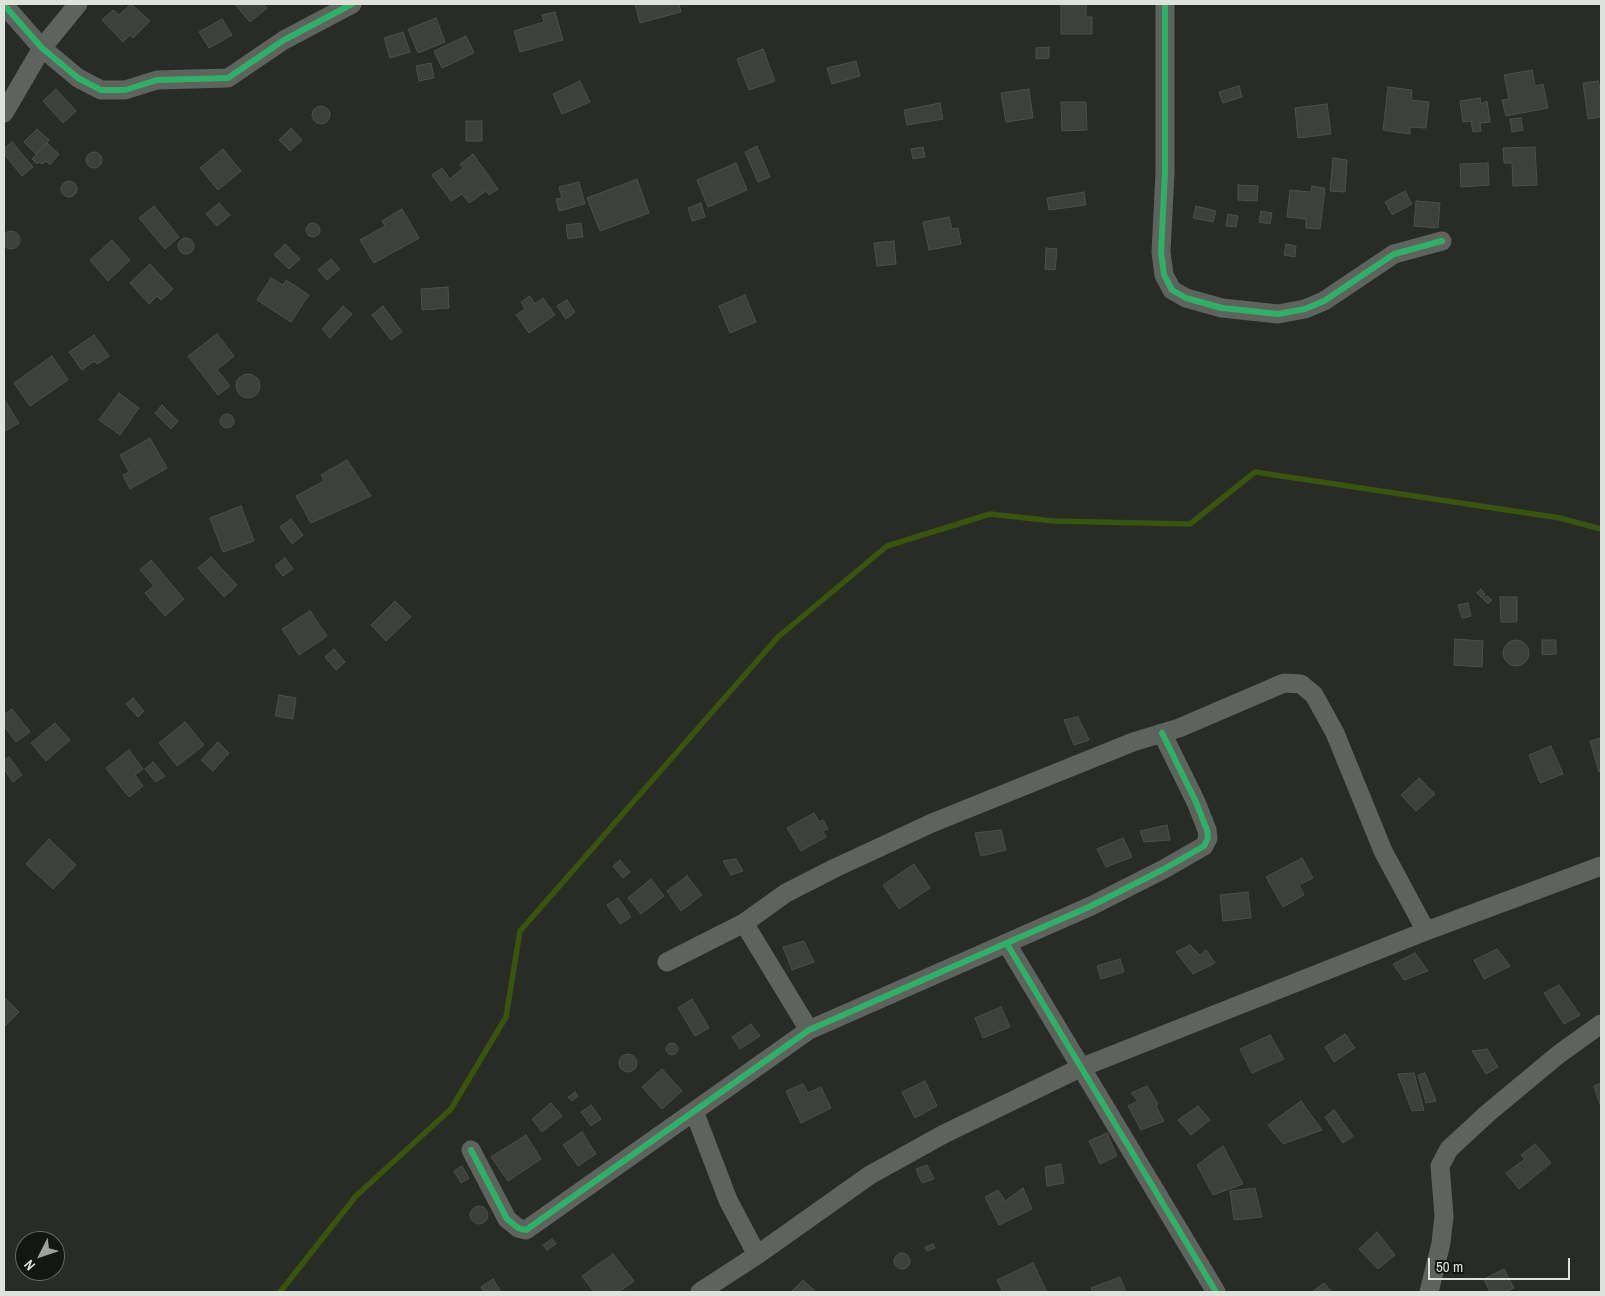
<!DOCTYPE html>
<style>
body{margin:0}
#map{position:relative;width:1605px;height:1296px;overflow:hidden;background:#282c24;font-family:"Archivo Narrow",sans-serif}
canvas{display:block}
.frame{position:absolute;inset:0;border:5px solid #dee3d9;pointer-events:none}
.north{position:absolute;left:15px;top:1231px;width:50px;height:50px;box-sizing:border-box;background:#13170f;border:1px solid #646960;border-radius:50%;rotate:229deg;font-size:14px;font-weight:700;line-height:20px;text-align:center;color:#dee3d9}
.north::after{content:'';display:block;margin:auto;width:18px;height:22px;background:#9ea39a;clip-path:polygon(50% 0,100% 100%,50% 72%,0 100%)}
.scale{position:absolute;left:1428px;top:1258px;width:142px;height:22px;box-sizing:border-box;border:2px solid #dee3d9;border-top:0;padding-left:6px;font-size:15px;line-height:18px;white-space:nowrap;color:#dee3d9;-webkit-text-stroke:4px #13170f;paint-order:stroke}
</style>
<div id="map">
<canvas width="1605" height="1296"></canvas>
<div class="frame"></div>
<div class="north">N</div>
<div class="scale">50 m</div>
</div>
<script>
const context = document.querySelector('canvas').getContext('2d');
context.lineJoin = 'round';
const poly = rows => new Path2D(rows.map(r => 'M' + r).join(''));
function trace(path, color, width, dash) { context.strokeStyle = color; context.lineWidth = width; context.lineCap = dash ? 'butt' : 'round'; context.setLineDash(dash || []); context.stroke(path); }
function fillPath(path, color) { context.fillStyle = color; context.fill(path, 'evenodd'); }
trace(poly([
 [280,1292,356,1196,451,1109,506,1017,520,931,778,637,887,546,990,514,1053,521,1190,524,1255,472,1560,518,1601,529]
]), '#39540c', 5.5);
const building = poly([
 [131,4,150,21,133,38,130,35,123,42,102,20,113,10,119,15,131,4],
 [235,4,263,4,267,8,250,22,235,4],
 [635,4,679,4,681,12,640,23,635,4],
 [1061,4,1086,4,1086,17,1092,17,1092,34,1061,34,1061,4],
 [555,12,563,40,520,52,514,31,544,22,542,15,555,12],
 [436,18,445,42,418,53,408,29,436,18],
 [222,19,232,35,209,48,199,32,222,19],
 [403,32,410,52,390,58,384,38,403,32],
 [466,36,474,53,442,68,434,51,466,36],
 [1049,47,1049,58,1036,59,1036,48,1049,47],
 [763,49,775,81,749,90,737,59,763,49],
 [856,61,860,76,832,84,827,68,856,61],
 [431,63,434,78,419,81,416,66,431,63],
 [1532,70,1535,86,1543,84,1548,108,1506,116,1502,100,1509,99,1504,75,1532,70],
 [580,81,590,102,562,114,553,94,580,81],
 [1598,81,1601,92,1601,117,1588,119,1583,83,1598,81],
 [1239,86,1242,97,1223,103,1219,92,1239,86],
 [1388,87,1412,90,1411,100,1429,102,1426,128,1410,127,1410,134,1383,130,1388,87],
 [56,89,76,111,63,123,43,101,56,89],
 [1029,89,1033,118,1006,122,1001,93,1029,89],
 [1480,98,1481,104,1487,101,1490,122,1480,123,1481,131,1473,132,1471,121,1463,122,1460,101,1480,98],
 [1061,102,1086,102,1087,130,1062,131,1061,102],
 [940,103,943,119,907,125,904,110,940,103],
 [1327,104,1331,134,1298,138,1295,108,1327,104],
 '312 115a9 9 0 1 1 18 0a9 9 0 1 1-18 0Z',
 [1521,118,1523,130,1512,132,1510,119,1521,118],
 [466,121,482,121,482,141,466,141,466,121],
 [291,128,302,140,290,151,279,140,291,128],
 [37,129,49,140,36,154,24,142,37,129],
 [12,142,33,167,22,176,4,154,4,149,12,142],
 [47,143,59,154,50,165,46,161,42,164,39,162,37,164,32,159,47,143],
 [757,146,770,177,758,182,745,152,757,146],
 [923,147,925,157,913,159,911,149,923,147],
 [1535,147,1537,185,1513,186,1512,163,1504,163,1503,148,1535,147],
 [223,149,241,171,218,190,200,168,223,149],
 '86 160a8 8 0 1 1 16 0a8 8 0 1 1-16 0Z',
 [473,154,498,189,489,195,486,191,469,203,462,194,451,201,432,175,442,168,450,179,463,168,460,164,473,154],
 [1333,158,1347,160,1345,192,1330,191,1333,158],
 [736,163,747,190,708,207,697,180,736,163],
 [1488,163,1489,185,1461,187,1460,164,1488,163],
 [637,179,649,213,600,231,587,198,637,179],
 '61 189a8 8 0 1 1 16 0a8 8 0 1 1-16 0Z',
 [579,182,585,204,559,211,556,199,562,198,559,187,579,182],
 [1238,185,1258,186,1257,201,1238,200,1238,185],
 [1312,186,1325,188,1320,229,1306,228,1306,219,1287,217,1290,190,1311,192,1312,186],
 [1405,191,1412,204,1392,215,1385,202,1405,191],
 [1084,192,1086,205,1049,210,1047,198,1084,192],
 [1416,201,1440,203,1438,228,1414,226,1416,201],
 [219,203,230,215,217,226,206,214,219,203],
 [701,203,705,217,692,221,688,208,701,203],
 [154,206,179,237,165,249,139,218,154,206],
 [1196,206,1216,211,1213,222,1193,218,1196,206],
 [402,209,419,238,374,263,360,240,385,226,382,221,402,209],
 [1261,211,1272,213,1270,224,1259,222,1261,211],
 [1228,214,1238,216,1236,227,1226,226,1228,214],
 [949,217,952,229,958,228,961,244,929,250,923,222,949,217],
 [581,223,583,237,568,239,566,225,581,223],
 '306 230a7 7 0 1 1 14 0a7 7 0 1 1-14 0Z',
 '2 240a9 9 0 1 1 18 0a9 9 0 1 1-18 0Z',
 '178 246a8 8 0 1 1 16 0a8 8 0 1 1-16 0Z',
 [112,240,130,260,108,281,90,260,112,240],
 [894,241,896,264,877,266,874,243,894,241],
 [285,244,300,259,289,269,274,255,285,244],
 [1286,244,1296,246,1295,257,1284,255,1286,244],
 [1046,248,1057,249,1055,270,1045,269,1046,248],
 [331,259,340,269,327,280,318,270,331,259],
 [150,264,173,289,161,300,157,296,149,304,130,283,150,264],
 [271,278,283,285,286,280,309,295,291,322,257,300,271,278],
 [448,287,449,308,422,310,421,289,448,287],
 [745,295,756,322,730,333,719,306,745,295],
 [530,296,535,304,543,298,555,315,529,333,516,315,525,309,521,302,530,296],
 [567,300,575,312,566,319,557,306,567,300],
 [343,306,352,314,330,338,322,329,343,306],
 [383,306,402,332,391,340,372,315,383,306],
 [217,334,234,356,217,370,230,386,218,395,188,356,217,334],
 [94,335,109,356,97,364,94,361,82,370,69,352,94,335],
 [52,356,68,380,30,406,14,383,52,356],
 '236 386a12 12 0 1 1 24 0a12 12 0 1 1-24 0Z',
 [119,393,139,408,120,435,99,420,119,393],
 [4,399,19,423,4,432,4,399],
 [162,405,178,421,171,429,155,413,162,405],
 '220 421a7 7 0 1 1 14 0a7 7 0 1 1-14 0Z',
 [150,438,167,468,130,489,123,475,129,472,120,455,150,438],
 [347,460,371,496,311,523,296,496,324,481,321,475,347,460],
 [241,506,254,541,223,552,210,518,241,506],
 [291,519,303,535,292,544,280,527,291,519],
 [211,557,237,585,224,597,198,568,211,557],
 [285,558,293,569,283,576,275,566,285,558],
 [151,560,184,599,165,616,145,593,154,586,140,570,151,560],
 [1481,589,1485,594,1482,598,1477,593,1481,589],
 [1487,596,1492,600,1488,604,1483,599,1487,596],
 [1500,597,1517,597,1517,622,1501,622,1500,597],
 [395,601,411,617,386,641,371,625,395,601],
 [1468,603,1471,616,1462,618,1458,605,1468,603],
 [310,611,327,636,299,655,282,629,310,611],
 [1455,639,1483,641,1482,667,1454,665,1455,639],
 [1542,640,1556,640,1556,654,1542,655,1542,640],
 '1503 653a13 13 0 1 1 26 0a13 13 0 1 1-26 0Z',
 [334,649,345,662,336,670,325,657,334,649],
 [279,695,296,698,293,719,275,716,279,695],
 [133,698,144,711,138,717,126,704,133,698],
 [12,709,30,732,16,742,4,726,4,715,12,709],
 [1078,717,1089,740,1074,745,1064,720,1078,717],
 [185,722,204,745,177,766,159,743,185,722],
 [55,723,70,740,46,761,31,743,55,723],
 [1601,738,1601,771,1599,772,1590,741,1601,738],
 [218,742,229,753,213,771,201,760,218,742],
 [1551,746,1563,774,1540,783,1529,755,1551,746],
 [129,750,143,769,135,775,143,786,129,797,106,768,129,750],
 [9,757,22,775,13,782,4,769,4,760,9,757],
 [153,762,165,776,156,782,145,769,153,762],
 [1419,778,1435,794,1416,811,1401,795,1419,778],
 [814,813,819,822,823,820,828,829,823,831,826,837,801,851,787,828,814,813],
 [1167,825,1170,840,1144,842,1140,831,1167,825],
 [1001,830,1006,850,981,856,975,833,1001,830],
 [1123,838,1132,857,1106,867,1097,849,1123,838],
 [49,839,76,865,53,889,26,864,49,839],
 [1302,858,1313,878,1299,885,1304,895,1283,907,1266,877,1302,858],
 [736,859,743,871,731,875,723,861,736,859],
 [620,860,630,872,623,878,613,866,620,860],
 [914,864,930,888,899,909,883,885,914,864],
 [687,876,702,895,681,911,667,891,687,876],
 [651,879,664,896,641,914,628,898,651,879],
 [1248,892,1251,918,1223,921,1220,895,1248,892],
 [618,898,631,917,620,924,607,905,618,898],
 [804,941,814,962,792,970,783,947,804,941],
 [1190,945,1200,955,1206,950,1215,963,1193,974,1176,952,1190,945],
 [1497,949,1510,966,1484,979,1474,960,1497,949],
 [1415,953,1428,971,1404,980,1393,964,1415,953],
 [1120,959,1124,972,1101,979,1097,966,1120,959],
 [1559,985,1580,1015,1564,1024,1544,993,1559,985],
 [4,997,19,1012,4,1027,4,997],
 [692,999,709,1028,695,1036,678,1008,692,999],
 [1001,1007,1010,1027,983,1038,975,1018,1001,1007],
 [751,1024,760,1036,740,1049,732,1037,751,1024],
 [1345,1034,1355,1048,1334,1062,1325,1047,1345,1034],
 [1270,1035,1284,1059,1252,1073,1240,1049,1270,1035],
 '666 1049a6 6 0 1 1 12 0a6 6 0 1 1-12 0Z',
 [1487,1049,1498,1067,1486,1074,1472,1051,1487,1049],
 '619 1063a9 9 0 1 1 18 0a9 9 0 1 1-18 0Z',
 [662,1069,682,1091,662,1109,642,1087,662,1069],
 [1414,1073,1424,1110,1412,1111,1398,1074,1414,1073],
 [1425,1073,1436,1101,1426,1103,1418,1075,1425,1073],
 [925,1081,937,1106,915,1118,902,1092,925,1081],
 [1601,1083,1601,1107,1594,1086,1601,1083],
 [803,1084,808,1093,821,1087,831,1108,801,1123,786,1091,803,1084],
 [1147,1086,1158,1104,1156,1106,1164,1121,1141,1130,1128,1106,1138,1101,1131,1093,1147,1086],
 [575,1092,578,1096,572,1101,568,1097,575,1092],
 [1301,1101,1322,1130,1283,1144,1268,1125,1301,1101],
 [551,1103,562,1116,542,1132,532,1119,551,1103],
 [591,1105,601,1119,591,1126,581,1112,591,1105],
 [1198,1106,1210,1120,1191,1135,1178,1120,1198,1106],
 [1334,1110,1353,1136,1343,1143,1325,1117,1334,1110],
 [582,1132,596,1154,578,1166,563,1145,582,1132],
 [1107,1133,1117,1156,1100,1164,1089,1141,1107,1133],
 [526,1135,541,1159,508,1181,491,1157,526,1135],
 [1535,1144,1551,1163,1519,1189,1506,1173,1525,1159,1521,1155,1535,1144],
 [1223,1146,1243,1184,1213,1195,1197,1165,1223,1146],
 [1061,1164,1064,1183,1047,1186,1045,1167,1061,1164],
 [927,1165,934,1179,922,1183,916,1169,927,1165],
 [462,1166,469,1178,461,1183,454,1171,462,1166],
 [1023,1188,1032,1209,999,1225,985,1197,998,1190,1005,1201,1023,1188],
 [1255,1188,1262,1217,1234,1220,1230,1191,1255,1188],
 '470 1215a9 9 0 1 1 18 0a9 9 0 1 1-18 0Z',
 [1377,1232,1395,1255,1378,1269,1359,1249,1377,1232],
 [552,1239,556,1244,547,1250,543,1245,552,1239],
 [933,1244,935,1248,927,1251,925,1247,933,1244],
 '894 1261a8 8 0 1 1 16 0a8 8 0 1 1-16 0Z',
 [613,1254,634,1281,619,1292,594,1292,582,1276,613,1254],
 [1033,1263,1047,1292,1003,1292,997,1280,1033,1263],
 [1504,1269,1514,1288,1505,1292,1490,1292,1484,1279,1504,1269],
 [1120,1277,1126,1292,1093,1292,1091,1288,1120,1277],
 [493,1279,501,1292,484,1292,481,1287,493,1279],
 [803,1280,816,1292,791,1292,803,1280],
 [1324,1283,1332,1292,1312,1292,1324,1283]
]);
fillPath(building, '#3d4139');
trace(building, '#4d5049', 1);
trace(poly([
 [1165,4,1165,173,1161,252,1164,275,1172,290,1186,298,1222,308,1278,314,1305,309,1324,301,1394,254,1442,241],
 [4,5,42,48,78,78,101,90,125,90,157,80,228,78,284,40,352,4],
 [4,113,42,48,78,4],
 [744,923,809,1030],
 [1007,944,1216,1292],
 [667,962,744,923,786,893,835,868,932,823,1133,742,1179,728,1284,683,1301,684,1314,695,1335,733,1383,851,1426,931],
 [694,1111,728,1200,757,1255],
 [471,1150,507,1219,518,1228,526,1230,809,1030,1091,906,1164,869,1204,846,1208,838,1207,830,1196,802,1162,733],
 [700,1292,757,1255,870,1175,944,1134,1080,1068,1426,931,1601,866],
 [1429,1292,1441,1243,1444,1216,1440,1166,1449,1149,1488,1113,1559,1054,1601,1024]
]), '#60635c', 19);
trace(poly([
 [1165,4,1165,173,1161,252,1164,275,1172,290,1186,298,1222,308,1278,314,1305,309,1324,301,1394,254,1442,241],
 [4,5,42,48,78,78,101,90,125,90,157,80,228,78,284,40,352,4],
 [1007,944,1216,1292],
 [471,1150,507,1219,518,1228,526,1230,809,1030,1091,906,1164,869,1204,846,1208,838,1207,830,1196,802,1162,733]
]), '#2db169', 6);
</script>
